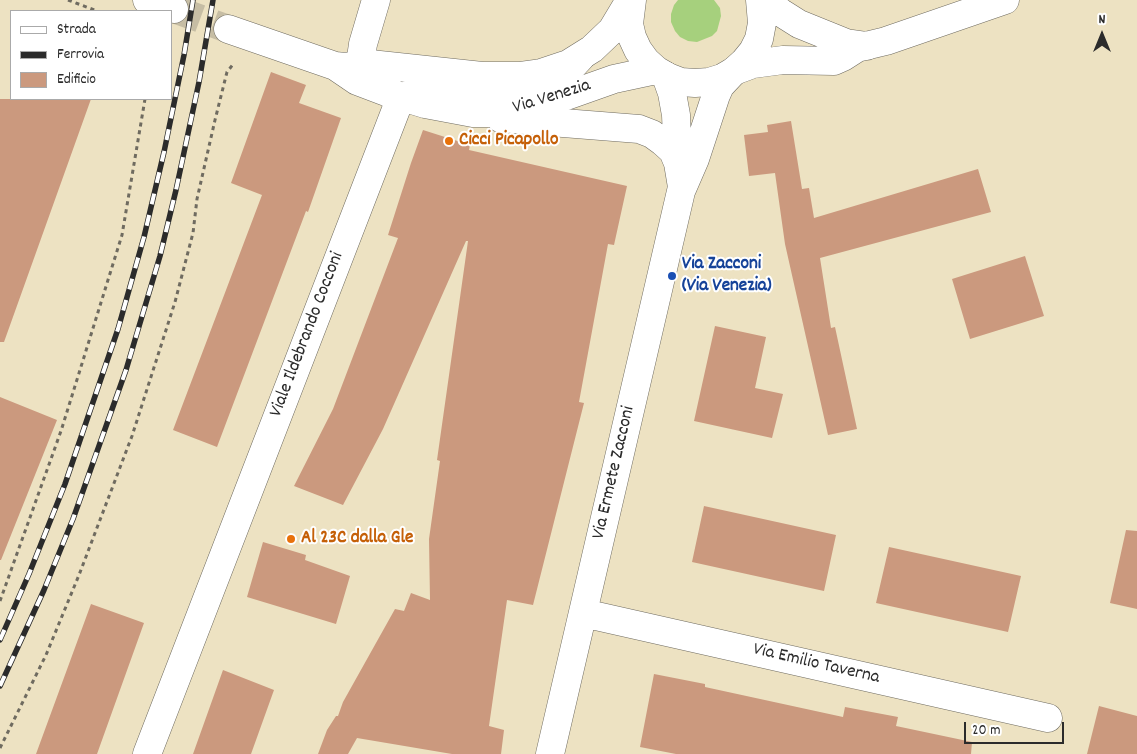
<!DOCTYPE html>
<style>
body{margin:0}
#map{position:relative;width:1137px;height:754px;overflow:hidden;background:#ede2c2;font-family:Dekko,sans-serif}
canvas{display:block}
.legend{position:absolute;left:10px;top:10px;width:162px;height:90px;box-sizing:border-box;background:#fff;border:1px solid #aaa;margin:0;padding:6px 9px;list-style:none;font-size:15px;color:#2b2b2b}
.legend li{display:flex;align-items:center;gap:10px;height:25px}
.legend b{width:25px;border:1px solid #aaa}
.north{position:absolute;left:1077px;top:10px;width:50px;height:50px;-webkit-text-stroke:4px #fff;paint-order:stroke;rotate:0deg;font-size:14px;font-weight:700;line-height:20px;text-align:center;color:#2b2b2b}
.north::after{content:'';display:block;margin:auto;width:18px;height:22px;background:#2b2b2b;clip-path:polygon(50% 0,100% 100%,50% 72%,0 100%)}
.scale{position:absolute;left:964px;top:722px;width:100px;height:22px;box-sizing:border-box;border:2px solid #2b2b2b;border-top:0;padding-left:6px;font-size:15px;line-height:18px;white-space:nowrap;color:#2b2b2b;-webkit-text-stroke:4px #fff;paint-order:stroke}
</style>
<div id="map">
<canvas width="1137" height="754"></canvas>
<ul class="legend">
<li><b style="height:6px;background:#fff"></b>Strada</li>
<li><b style="height:6px;background:#2b2b2b"></b>Ferrovia</li>
<li><b style="height:14px;background:#cb997e"></b>Edificio</li>
</ul>
<div class="north">N</div>
<div class="scale">20 m</div>
</div>
<script>
const context = document.querySelector('canvas').getContext('2d');
context.lineJoin = 'round';
function fillPath(path, color) { context.fillStyle = color; context.fill(path, 'evenodd'); }
const poly = rows => new Path2D(rows.map(r => 'M' + r).join(''));
function trace(path, color, width, dash) { context.strokeStyle = color; context.lineWidth = width; context.lineCap = dash ? 'butt' : 'round'; context.setLineDash(dash || []); context.stroke(path); }
function write(font, color, halo, rows, align = 'center') {
  context.font = font + ' Dekko,sans-serif'; context.lineWidth = 4; context.setLineDash([]); context.textBaseline = 'middle'; context.strokeStyle = halo; context.fillStyle = color; for (const [text, x, y, turn = 0] of rows) {
    context.save(); context.translate(x, y); context.rotate((+turn || 0) * Math.PI / 180); context.textAlign = isNaN(turn) ? turn : align; if (halo) context.strokeText(text, 0, 0); context.fillText(text, 0, 0); context.restore();
  }
}
fillPath(poly([
 [678,0,714,0,720,8,721,16,717,31,712,36,697,42,688,41,680,37,675,31,671,22,671,14,674,5]
]), '#a6d07d');
fillPath(poly([
 [271,72,306,85,299,103,341,118,308,212,306,211,217,447,173,430,262,195,231,183],
 [0,99,91,99,4,342,0,342],
 [791,121,802,189,809,188,814,218,978,169,991,212,820,258,831,328,835,327,857,429,828,435,785,244,775,173,749,176,744,135,768,132,767,125],
 [423,130,470,145,469,150,627,186,614,245,608,244,579,402,584,403,533,605,507,600,489,726,504,730,501,754,452,754,357,738,348,754,318,754,327,730,336,716,338,716,343,702,395,609,404,611,411,593,430,600,429,539,440,461,437,460,468,241,466,241,383,429,343,505,294,486,333,409,398,238,388,235,411,163],
 [1025,256,1044,316,970,339,952,279],
 [715,326,766,337,755,388,783,394,772,438,694,421],
 [0,397,57,420,1,560,0,560],
 [704,506,836,535,824,591,692,562],
 [1126,530,1137,531,1137,609,1110,603],
 [263,542,306,555,305,560,350,576,336,624,247,597],
 [889,547,1021,576,1008,632,876,603],
 [91,604,144,623,97,754,36,754],
 [223,670,274,690,251,754,193,754],
 [654,674,705,684,705,687,843,717,845,707,898,717,896,726,972,742,971,754,676,754,640,747],
 [1099,706,1137,716,1137,754,1087,754]
]), '#cb997e');
trace(poly([
 [174,9,228,29]
]), '#c6bda4', 28, [28, 14]);
const minor = poly([
 [360,65,363,44,376,0],
 [500,118,639,129,652,134,663,142,673,151,678,163],
 [682,189,695,159,716,95,720,86,734,71],
 [583,613,1048,718],
 [147,754,397,107,408,95,425,90,483,95,509,94,538,90,556,84,581,57],
 [550,754,682,187,678,163,676,115,672,93,666,76]
]);
const tertiary = poly([
 [147,0,174,9],
 [632,0,629,24,632,37,638,50,646,61,656,70,668,77,681,82,695,83,709,82,722,78,734,71,744,62,753,51,759,39,762,23,760,0],
 [766,0,780,12,799,24,846,43,867,46],
 [228,29,335,66,357,81,386,92,425,104,473,113,502,113,532,108,614,79,656,70],
 [335,66,345,67,370,64,482,76,519,76,541,73,568,64,592,49,612,30,630,0],
 [734,71,753,64,783,60,834,61,843,57,857,48,886,41,1005,0]
]);
trace(minor, '#6f6b60', 29);
trace(tertiary, '#6f6b60', 29);
trace(poly([
 [68,0,97,11],
 [0,601,61,431,122,235,145,99],
 [0,748,46,655,79,575,132,436,175,302,193,233,197,199,215,120,227,72,234,63]
]), '#6f6b60', 3, [4, 4]);
trace(minor, '#fff', 28);
trace(tertiary, '#fff', 28);
const rail = poly([
 [0,640,29,574,65,484,118,329,144,237,164,152,184,55,193,0],
 [0,686,44,590,73,519,126,370,160,256,176,190,199,82,213,0]
]);
trace(rail, '#2b2b2b', 5.5);
trace(rail, '#fff', 4, [11]);
for (const [x, y, r, color] of [
 [449,141,5,"#e8710a"],
 [672,276,5,"#1a4fb4"],
 [291,539,5,"#e8710a"]
]) { const dot = new Path2D(); dot.arc(x, y, r, 0, 2 * Math.PI); context.fillStyle = color; context.fill(dot); trace(dot, '#fff', 2); }
write('19px', '#2b2b2b', '#fff', [
 ["Via Venezia",552,98,-17],
 ["Viale Ildebrando Cocconi",308,335,-69],
 ["Via Ermete Zacconi",615,473,-77],
 ["Via Emilio Taverna",816,665,13]
]);
write('bold 19px', '#c56008', '#fff', [
 ["Cicci Picapollo",459,141],
 ["Al 23C dalla Gle",301,539]
], 'left');
write('bold 19px', '#164399', '#fff', [
 ["Via Zacconi",682,265],
 ["(Via Venezia)",682,287]
], 'left');
</script>
